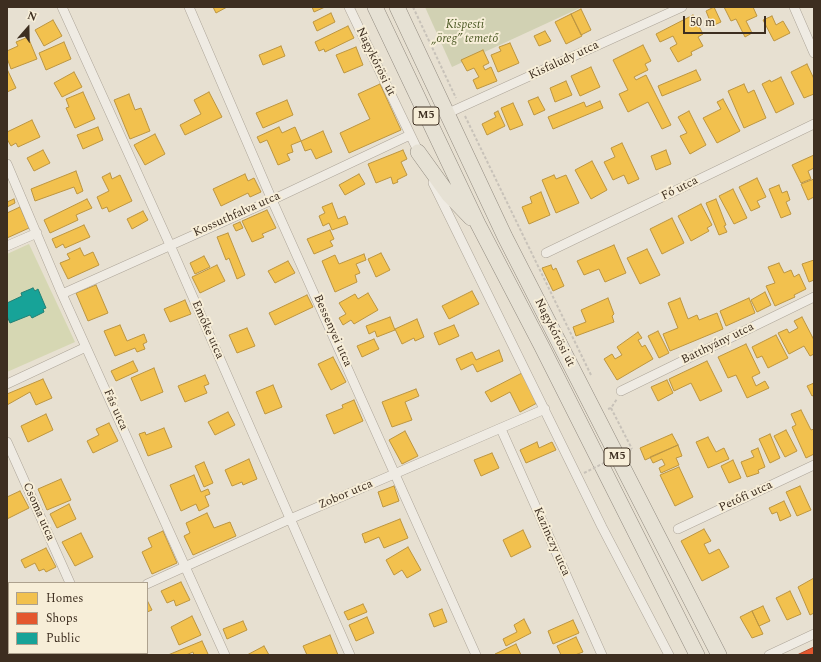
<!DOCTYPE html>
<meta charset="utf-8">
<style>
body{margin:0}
#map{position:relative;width:821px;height:662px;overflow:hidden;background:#e7e0d1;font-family:Spectral,serif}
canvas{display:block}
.frame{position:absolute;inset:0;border:8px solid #3d2e20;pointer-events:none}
.legend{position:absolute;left:8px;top:582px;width:140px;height:72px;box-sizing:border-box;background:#f7eed8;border:1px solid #ada18e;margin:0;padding:5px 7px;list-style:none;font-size:12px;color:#3d2e20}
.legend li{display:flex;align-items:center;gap:8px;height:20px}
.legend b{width:20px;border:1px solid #ada18e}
.north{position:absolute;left:8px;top:8px;width:40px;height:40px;-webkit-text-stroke:3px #f7eed8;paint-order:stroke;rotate:20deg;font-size:11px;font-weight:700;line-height:16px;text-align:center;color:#3d2e20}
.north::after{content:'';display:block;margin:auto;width:14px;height:18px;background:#3d2e20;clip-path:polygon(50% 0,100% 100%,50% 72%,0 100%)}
.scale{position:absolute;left:683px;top:16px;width:83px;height:18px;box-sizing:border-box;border:2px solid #3d2e20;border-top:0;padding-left:5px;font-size:12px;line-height:14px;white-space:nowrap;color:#3d2e20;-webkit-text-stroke:3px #f7eed8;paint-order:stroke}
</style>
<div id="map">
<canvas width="821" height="662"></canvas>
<div class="frame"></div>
<ul class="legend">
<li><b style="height:11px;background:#f2c14e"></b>Homes</li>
<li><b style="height:11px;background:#e4572e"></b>Shops</li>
<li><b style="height:11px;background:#17a398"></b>Public</li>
</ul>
<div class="north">N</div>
<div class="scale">50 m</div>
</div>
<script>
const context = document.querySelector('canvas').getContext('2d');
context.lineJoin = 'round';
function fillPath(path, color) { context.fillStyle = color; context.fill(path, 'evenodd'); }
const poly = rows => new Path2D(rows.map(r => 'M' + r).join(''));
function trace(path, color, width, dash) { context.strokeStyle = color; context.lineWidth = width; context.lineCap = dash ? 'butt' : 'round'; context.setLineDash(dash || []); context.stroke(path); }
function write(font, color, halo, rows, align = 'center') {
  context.font = font + ' Spectral,serif'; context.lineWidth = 4; context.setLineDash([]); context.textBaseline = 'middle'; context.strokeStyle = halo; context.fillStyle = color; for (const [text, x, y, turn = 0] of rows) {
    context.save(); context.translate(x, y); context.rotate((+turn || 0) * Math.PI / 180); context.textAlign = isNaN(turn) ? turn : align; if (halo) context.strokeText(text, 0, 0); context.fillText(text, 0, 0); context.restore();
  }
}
fillPath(poly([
 [29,244,75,342,7,372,7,254]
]), '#d6d7b3');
fillPath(poly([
 [425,7,582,7,452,67]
]), '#d1d1b3');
const homes = poly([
 [213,7,227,7,216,13,213,7],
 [312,7,325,7,314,12,312,7],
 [714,7,721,22,712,26,706,11,714,7],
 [724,7,753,7,757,16,746,21,752,33,745,37,736,19,731,21,724,7],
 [581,9,591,30,581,35,571,14,581,9],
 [331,13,335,22,317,31,313,22,331,13],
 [571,14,582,36,566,44,555,22,571,14],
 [693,15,703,34,698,37,703,46,691,52,692,55,678,62,670,48,677,44,673,36,660,42,656,34,693,15],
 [772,16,776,25,783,21,790,33,774,41,763,20,772,16],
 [53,20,62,36,44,46,35,30,53,20],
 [348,26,354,38,325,52,324,49,319,51,315,42,348,26],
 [545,31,551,41,539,46,534,36,545,31],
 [28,37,37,59,11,69,7,58,7,51,18,46,16,42,28,37],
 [64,42,71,59,46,70,39,53,64,42],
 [510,43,519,63,498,72,491,55,501,51,499,47,510,43],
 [643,45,651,61,645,64,648,70,634,77,636,80,646,75,671,125,662,129,648,102,628,112,619,94,628,90,613,60,643,45],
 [281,46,285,56,263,65,259,55,281,46],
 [356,47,363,65,344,73,336,55,356,47],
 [483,50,489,63,483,66,485,70,491,67,497,81,477,89,473,80,479,77,474,68,467,71,461,60,483,50],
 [807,64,814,79,814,94,804,98,791,72,807,64],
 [591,67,600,87,580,96,571,76,591,67],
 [7,69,16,88,7,92,7,69],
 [696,70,701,80,662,96,658,86,696,70],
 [74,72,82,87,62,97,54,83,74,72],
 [781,77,794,104,776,113,762,84,770,80,771,82,781,77],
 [566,81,572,95,555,102,550,88,566,81],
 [380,84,401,130,349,153,340,133,370,119,358,94,380,84],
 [744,84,748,93,754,90,766,118,744,128,728,91,744,84],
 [83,92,95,119,75,128,66,108,69,107,66,99,83,92],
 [209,92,222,117,185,135,180,125,201,114,194,100,209,92],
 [129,94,135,110,141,108,150,131,130,139,114,100,129,94],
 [538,97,545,110,534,115,528,101,538,97],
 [723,99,740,131,717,143,703,118,721,109,717,102,723,99],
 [287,100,293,115,263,128,256,113,287,100],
 [600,101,603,108,553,129,548,117,584,102,586,107,600,101],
 [513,103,523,125,510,130,501,108,513,103],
 [498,111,505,126,487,135,482,124,496,117,494,113,498,111],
 [689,111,706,145,690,154,680,136,687,133,678,117,689,111],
 [32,120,40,137,18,147,16,143,11,146,7,139,7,132,32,120],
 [98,127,103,140,83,149,77,135,98,127],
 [279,127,282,133,295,127,301,141,291,145,293,152,287,154,290,160,278,165,267,140,260,143,257,137,279,127],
 [323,131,332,152,316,159,311,149,305,151,301,141,323,131],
 [155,134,165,154,145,165,134,145,155,134],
 [622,143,639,179,628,184,624,175,613,180,604,162,615,157,611,148,622,143],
 [43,150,50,163,34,171,27,158,43,150],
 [403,150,407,159,401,162,407,175,397,180,398,182,393,184,391,177,376,183,368,164,403,150],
 [666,150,671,164,656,170,651,156,666,150],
 [814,155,814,168,808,171,811,179,801,183,792,165,814,155],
 [592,161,607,190,591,199,575,170,592,161],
 [76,171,83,191,77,194,74,187,35,201,31,189,76,171],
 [110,173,112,179,120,175,132,201,109,212,107,207,102,209,97,197,109,191,102,177,110,173],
 [245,174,248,181,254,178,261,192,250,197,248,193,221,206,213,189,245,174],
 [359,174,365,184,345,195,339,185,359,174],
 [554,175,556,179,566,175,579,203,556,213,542,180,554,175],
 [757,178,766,197,757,201,760,207,751,211,739,187,757,178],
 [814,179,814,197,808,200,801,184,814,179],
 [779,185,782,193,787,191,790,200,786,202,791,214,781,218,769,189,779,185],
 [733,189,747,218,734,224,719,196,733,189],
 [541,192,550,215,529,224,522,207,532,203,530,197,541,192],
 [14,199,15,203,7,207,7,202,14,199],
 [87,199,92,208,76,215,78,220,50,233,44,220,87,199],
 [716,199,726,225,724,226,727,232,719,235,706,203,716,199],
 [332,203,338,219,345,216,348,224,332,230,329,223,323,226,319,216,325,213,322,207,332,203],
 [701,204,712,225,707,228,709,231,691,241,678,216,701,204],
 [20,207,29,228,7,238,7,213,20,207],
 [267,210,276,228,262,234,264,237,252,242,242,221,267,210],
 [143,211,148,220,132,229,127,219,143,211],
 [672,218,684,243,662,254,650,229,672,218],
 [240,222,243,228,236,231,233,225,240,222],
 [84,225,90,237,65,248,63,244,56,248,52,239,84,225],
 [330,230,334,239,330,241,333,246,314,254,307,239,330,230],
 [228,233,245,275,237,279,229,258,226,260,217,237,228,233],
 [614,245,626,273,605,282,599,269,584,275,577,261,614,245],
 [80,248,84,256,93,252,99,265,68,279,60,263,70,259,67,254,80,248],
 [647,249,660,275,640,284,627,258,647,249],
 [381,253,390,270,376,277,368,259,381,253],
 [364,254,366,260,356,264,360,273,355,275,357,282,335,292,322,261,335,255,339,264,364,254],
 [204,256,210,267,195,274,190,263,204,256],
 [814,260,814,280,809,282,802,264,814,260],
 [288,261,295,273,275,283,268,271,288,261],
 [779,263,784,273,791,270,794,277,799,274,806,289,794,295,795,297,775,306,766,286,775,283,768,267,779,263],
 [217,265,225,281,200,293,192,277,217,265],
 [551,265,553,270,556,268,564,286,553,291,542,268,551,265],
 [96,285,108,313,88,321,76,293,96,285],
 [472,291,479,304,449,319,442,306,472,291],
 [765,292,771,305,757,312,751,300,765,292],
 [368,293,378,310,354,324,351,320,343,325,339,318,346,314,339,303,355,294,358,299,368,293],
 [307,295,313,307,275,325,269,313,307,295],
 [608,298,614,314,612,316,614,322,576,336,573,327,586,322,581,310,608,298],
 [680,298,688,319,697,315,699,320,717,313,723,329,670,351,663,334,678,328,668,303,680,298],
 [749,298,755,313,726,326,720,311,749,298],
 [185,300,191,314,170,322,164,309,185,300],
 [390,317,395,330,377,337,375,331,369,334,366,326,390,317],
 [802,317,814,340,814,354,810,356,804,346,789,354,778,333,787,329,789,333,798,328,794,321,802,317],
 [417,319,424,337,415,341,414,338,402,344,395,329,417,319],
 [120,325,127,341,144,334,147,342,143,344,145,349,137,352,135,348,115,356,104,331,120,325],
 [454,325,459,336,439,345,434,333,454,325],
 [247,328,255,346,237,353,229,335,247,328],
 [658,331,669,353,659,358,648,336,658,331],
 [638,332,642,338,638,340,642,347,645,345,653,359,617,380,604,359,612,354,615,359,622,355,617,347,638,332],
 [776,335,788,358,768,368,762,356,757,358,752,347,776,335],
 [374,339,379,349,362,357,357,346,374,339],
 [746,344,760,373,752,377,756,386,765,381,769,388,747,398,736,375,728,378,718,357,746,344],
 [499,350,503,361,477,372,473,364,461,370,456,359,472,352,476,360,499,350],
 [333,357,346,382,331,390,318,364,333,357],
 [133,361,138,371,116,381,111,371,133,361],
 [707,361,722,391,700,401,691,383,674,391,669,379,707,361],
 [154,368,163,392,141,401,131,378,154,368],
 [522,373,537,403,520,412,510,392,491,402,485,392,522,373],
 [205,375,209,384,204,386,207,393,185,402,178,386,205,375],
 [43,379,52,398,36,405,30,392,7,405,7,394,43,379],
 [667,380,673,393,658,401,651,387,667,380],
 [814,383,814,395,812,396,807,386,814,383],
 [273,385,282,407,265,414,256,392,273,385],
 [416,389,419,396,405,402,412,420,392,427,382,402,416,389],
 [354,400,363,421,334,434,326,415,343,408,342,405,354,400],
 [801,410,811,430,814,429,814,454,806,458,792,427,796,425,791,414,801,410],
 [228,412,235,425,215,435,208,422,228,412],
 [46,414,53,430,28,442,21,426,46,414],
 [109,423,118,441,93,453,87,441,99,435,96,429,109,423],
 [164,428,172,447,148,456,139,434,145,432,146,435,164,428],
 [786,430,797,451,785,457,774,436,786,430],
 [405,431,418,456,402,464,389,440,405,431],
 [672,434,678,445,645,460,640,448,672,434],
 [770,434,780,458,770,463,759,439,770,434],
 [708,437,716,452,724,448,729,459,708,468,696,442,708,437],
 [537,442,539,448,552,442,556,450,526,463,520,450,537,442],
 [678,445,682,456,676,458,679,465,661,473,659,468,665,465,662,459,653,463,650,457,678,445],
 [758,448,765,467,758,470,759,473,747,477,741,462,754,457,751,451,758,448],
 [492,453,499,468,481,476,474,460,492,453],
 [249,459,257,479,243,485,242,482,232,486,225,470,249,459],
 [733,460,741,478,729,483,721,466,733,460],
 [204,462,213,483,204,487,195,466,204,462],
 [679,467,693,497,675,506,660,475,679,467],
 [194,475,201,492,208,489,210,494,205,496,209,506,199,511,196,504,181,511,170,485,194,475],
 [61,479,71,500,47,510,38,489,61,479],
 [394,486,399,501,383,507,378,492,394,486],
 [800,486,811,510,797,516,786,492,800,486],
 [20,491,29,508,7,519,7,497,20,491],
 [784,501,791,516,780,521,777,512,772,514,769,508,784,501],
 [69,504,76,519,57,528,50,514,69,504],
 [207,513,214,528,230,522,236,536,193,555,184,536,190,533,186,523,207,513],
 [400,519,408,538,384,548,379,537,365,543,362,534,400,519],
 [704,529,711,541,704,544,709,554,719,549,729,567,702,581,681,541,704,529],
 [523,530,531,547,511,557,503,540,523,530],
 [163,531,177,563,152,574,142,552,152,547,148,538,163,531],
 [81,533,93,557,75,566,62,542,81,533],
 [408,547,421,570,407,578,402,570,394,575,386,560,408,547],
 [46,548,56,567,46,572,44,569,39,571,35,563,25,568,21,560,46,548],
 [814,578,814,613,810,615,798,587,814,578],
 [181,582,190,600,176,606,174,600,167,603,161,591,181,582],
 [790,591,801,614,787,620,776,598,790,591],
 [147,600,152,610,147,612,147,600],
 [363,604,367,612,348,620,344,612,363,604],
 [763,606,770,621,759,626,752,611,763,606],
 [442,609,447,622,434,627,429,614,442,609],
 [752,611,763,634,752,638,740,617,752,611],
 [192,616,201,635,179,645,171,627,192,616],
 [367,617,374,633,356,641,349,625,367,617],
 [524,619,531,633,506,646,503,639,517,632,514,625,524,619],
 [573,620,579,633,553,644,548,631,573,620],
 [243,621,247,630,227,639,223,629,243,621],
 [330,635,338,655,307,655,303,646,330,635],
 [576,637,583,652,575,655,561,655,557,646,576,637],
 [202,641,208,654,205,655,194,655,193,652,186,655,168,655,202,641],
 [516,644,521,655,496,655,495,654,516,644],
 [264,646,269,655,247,655,264,646],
 [44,653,74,653,69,655,45,655,44,653],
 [121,653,147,653,148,655,122,655,121,653]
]);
fillPath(homes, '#f2c14e');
trace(homes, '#bc9540', 1);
const shops = poly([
 [814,647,814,655,797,655,814,647]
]);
fillPath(shops, '#e4572e');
trace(shops, '#b24b2a', 1);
const public = poly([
 [33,288,35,291,38,289,46,308,43,309,44,312,32,318,30,315,10,323,7,316,7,303,22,296,21,293,33,288]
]);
fillPath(public, '#17a398');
trace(public, '#228074', 1);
const street = poly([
 [62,7,170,245,350,655],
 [189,7,272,200,476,655],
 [349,7,420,155],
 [794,7,814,53],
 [446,114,682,7],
 [7,164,62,294,225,655],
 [433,183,602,527,669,655],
 [7,246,37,233],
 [546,253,814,124],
 [62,294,272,200,410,135],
 [7,384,86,347],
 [621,391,814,297],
 [501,429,602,655],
 [7,442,70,583],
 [678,529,814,465],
 [147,584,290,519,545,409],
 [7,646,9,645],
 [101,653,101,655],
 [769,655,814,634]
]);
const primary = poly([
 [375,7,478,224,541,345,697,655],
 [397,7,505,237,719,655],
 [418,152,449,195,471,218]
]);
trace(street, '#ada599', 10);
trace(primary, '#928b80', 16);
trace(poly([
 [413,7,456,98],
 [465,116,591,375],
 [611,408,632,449],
 [608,409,611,408,617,399]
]), '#c8c2b9', 2, [3, 2]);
trace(street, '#efebe3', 9);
trace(primary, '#e6e1d4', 15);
trace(poly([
 [584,473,632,449]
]), '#c8c2b9', 2, [3, 2]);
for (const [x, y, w] of [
 [426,116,26],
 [617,457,26]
]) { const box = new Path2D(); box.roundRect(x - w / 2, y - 9, w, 18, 3); context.fillStyle = '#f7eed8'; context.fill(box); trace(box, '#3d2e20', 1); }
write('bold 11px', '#3d2e20', null, [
 ["M5",426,116],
 ["M5",617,457]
]);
write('italic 12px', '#4d5a26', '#f7eed8', [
 ["Kispesti",465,26],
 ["„öreg” temető",465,40]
]);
write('12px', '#3d2e20', '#f7eed8', [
 ["Kisfaludy utca",564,61,-25],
 ["Nagykőrösi út",375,62,64],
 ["Fő utca",680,189,-26],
 ["Kossuthfalva utca",237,215,-24],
 ["Emőke utca",207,330,66],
 ["Bessenyei utca",332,331,66],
 ["Nagykőrösi út",554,333,63],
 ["Batthyány utca",718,344,-26],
 ["Fás utca",115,410,66],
 ["Zobor utca",346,495,-23],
 ["Petőfi utca",746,497,-25],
 ["Csoma utca",38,512,66],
 ["Kazinczy utca",551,542,66]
]);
</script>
